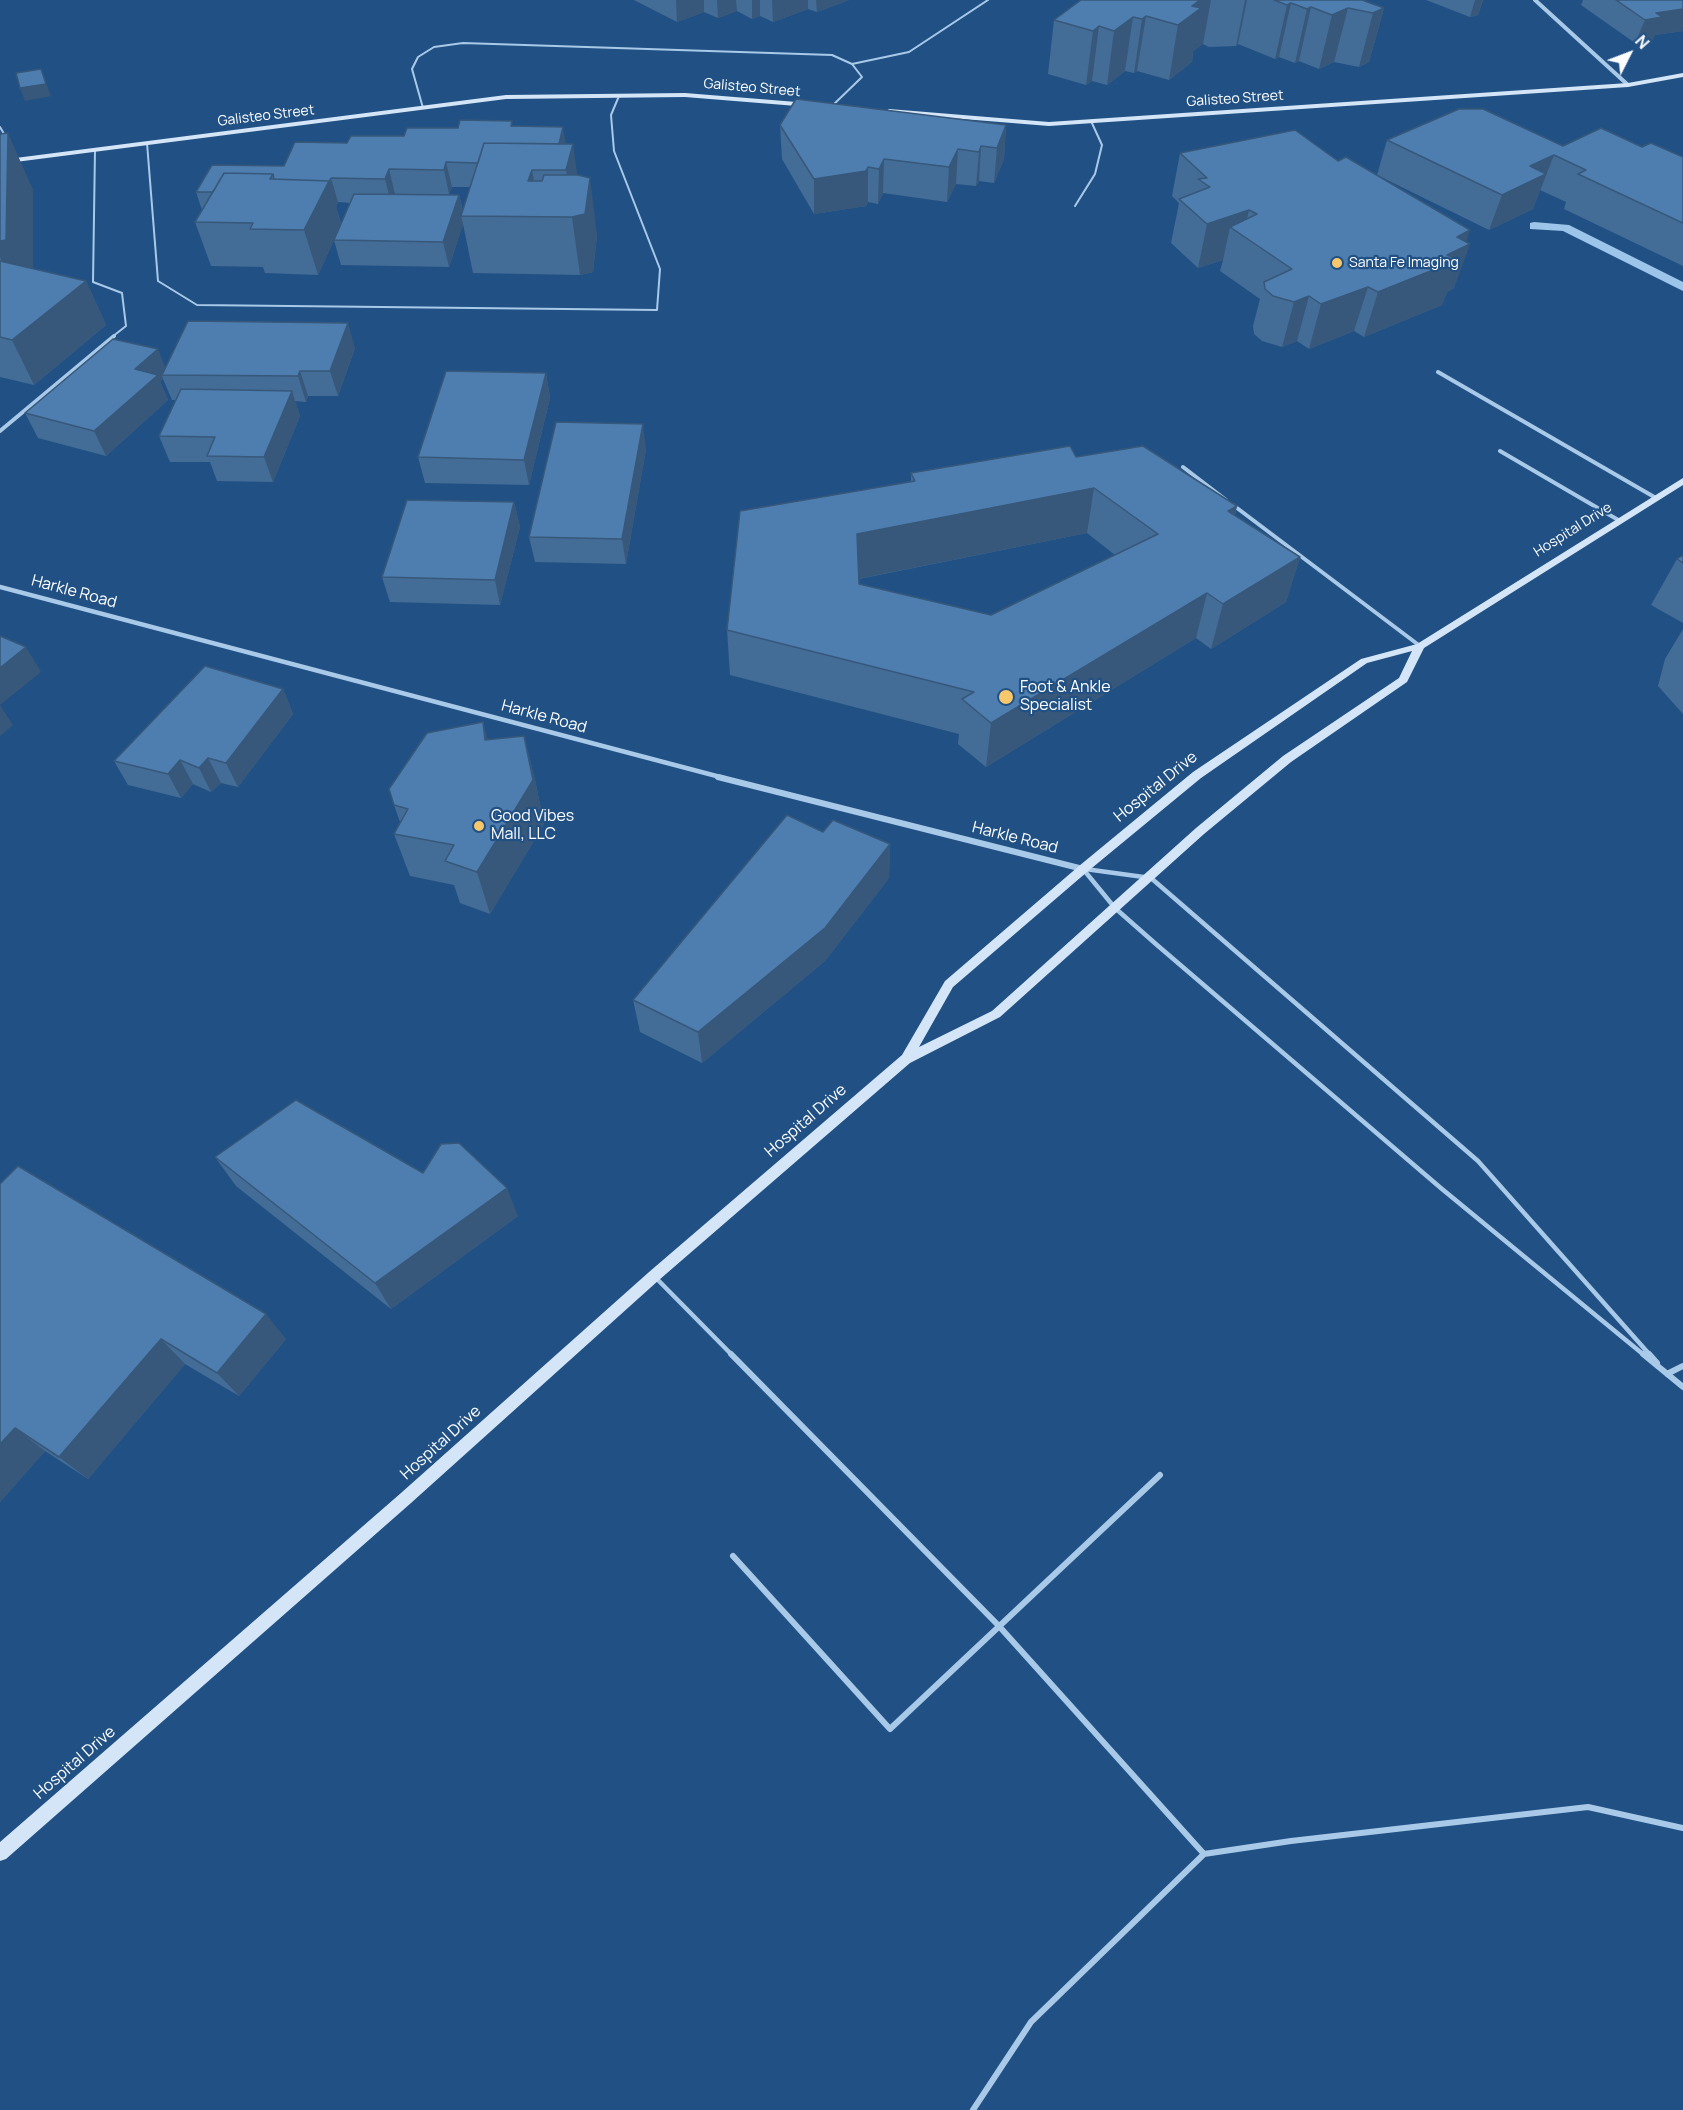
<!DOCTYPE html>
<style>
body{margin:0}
#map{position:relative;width:1683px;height:2110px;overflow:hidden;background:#215184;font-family:Manrope,sans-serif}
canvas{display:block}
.north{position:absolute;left:1599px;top:24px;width:60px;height:60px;-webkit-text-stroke:4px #215184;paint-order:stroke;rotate:48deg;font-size:16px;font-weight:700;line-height:24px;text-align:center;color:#fff}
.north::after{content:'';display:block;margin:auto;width:21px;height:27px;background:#fff;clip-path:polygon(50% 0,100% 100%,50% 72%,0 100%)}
</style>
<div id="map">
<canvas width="1683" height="2110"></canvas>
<div class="north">N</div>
</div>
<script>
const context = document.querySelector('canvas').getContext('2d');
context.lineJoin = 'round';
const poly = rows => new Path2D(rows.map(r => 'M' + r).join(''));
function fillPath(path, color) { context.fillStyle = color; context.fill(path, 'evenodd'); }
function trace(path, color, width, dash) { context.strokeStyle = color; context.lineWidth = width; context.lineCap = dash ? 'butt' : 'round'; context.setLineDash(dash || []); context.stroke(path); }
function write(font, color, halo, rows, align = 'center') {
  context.font = font + ' Manrope,sans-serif'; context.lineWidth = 4.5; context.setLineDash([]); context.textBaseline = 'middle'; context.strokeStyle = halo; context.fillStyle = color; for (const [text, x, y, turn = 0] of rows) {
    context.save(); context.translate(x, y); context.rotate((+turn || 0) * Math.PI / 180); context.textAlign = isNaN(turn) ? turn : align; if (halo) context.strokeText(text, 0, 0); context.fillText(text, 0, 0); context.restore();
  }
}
fillPath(poly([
 [1534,222,1569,225,1683,282,1683,291,1563,231,1530,229,1530,223,1534,222]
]), '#9dc5ea');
trace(poly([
 [852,64,909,52,988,0],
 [423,108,412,69,418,57,434,47,463,43,832,55,852,64,862,77,832,106],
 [0,127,7,139],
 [147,143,158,281,197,305,657,310,660,269,614,151,611,115,619,96],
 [95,150,93,282,122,293,126,326,112,337],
 [1075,206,1095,174,1102,145,1091,121]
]), '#a9c9e9', 2);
trace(poly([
 [1438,372,1656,498],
 [0,431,114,336],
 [1500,451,1620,521],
 [1183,467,1226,500],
 [1233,505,1420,646]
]), '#a9c9e9', 4);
trace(poly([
 [1083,869,1115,908,1157,945,1442,1189,1644,1355],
 [1085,869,1151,878,1478,1161,1650,1355],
 [656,1278,732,1355]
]), '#a9c9e9', 4.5);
trace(poly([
 [731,1354,998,1625,1204,1854],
 [1643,1354,1683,1387],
 [1649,1354,1657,1363],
 [1667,1374,1683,1366],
 [733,1556,890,1729,1160,1475],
 [973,2110,1031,2022,1204,1854,1291,1841,1588,1807,1683,1828]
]), '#a9c9e9', 6);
trace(poly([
 [1535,0,1628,85]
]), '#a9c9e9', 4);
trace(poly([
 [0,587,724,778]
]), '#a9c9e9', 4.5);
trace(poly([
 [718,777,1083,869]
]), '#a9c9e9', 6);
fillPath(poly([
 [1683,73,1683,77,1628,87,1049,126,889,113,886,111,889,109,1049,122,1628,83,1683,73],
 [685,93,809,103,812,105,809,107,685,97,506,99,0,164,0,160,506,95,685,93],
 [1683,478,1683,485,1424,648,1407,682,1291,762,1204,834,1000,1017,910,1063,659,1280,411,1503,6,1859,0,1861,0,1842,401,1493,649,1272,902,1055,945,981,1079,866,1193,772,1361,659,1417,644,1683,478],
 [1412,651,1399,678,1283,756,1196,828,992,1011,919,1047,953,987,1087,872,1201,778,1367,663,1412,651]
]), '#d4e5f7');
fillPath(poly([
 [634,0,849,0,817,12,808,9,773,22,760,16,752,19,737,11,718,18,704,12,677,22],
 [1081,0,1362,0,1384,8,1369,62,1359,67,1334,62,1319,69,1299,61,1295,63,1279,57,1275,59,1238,44,1236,46,1209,47,1203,44,1193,51,1192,62,1169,80,1137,71,1134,73,1125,71,1107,85,1092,81,1086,85,1048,74,1054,20],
 [1426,0,1483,0,1478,15,1470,17],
 [1583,0,1683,0,1683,31,1655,35,1653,40,1635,43,1581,5],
 [780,125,1006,125,1004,159,994,183,979,181,976,186,956,184,947,202,883,193,878,204,868,202,866,206,814,214,782,159],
 [513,126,566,144,597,235,593,272,580,275,473,273,463,224,449,267,341,265,334,240,318,275,265,273,263,267,211,266,195,222,202,210,196,192,284,166,347,143,404,136,458,128],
 [452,187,471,187,463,211,459,195,395,194,449,194],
 [338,202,350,203,341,224,336,207],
 [0,134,33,190,33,269,86,281,106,325,34,385,0,377],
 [1387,140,1563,146,1642,147,1683,157,1683,266,1564,209,1566,202,1540,190,1533,209,1489,230,1377,175],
 [1180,153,1338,161,1466,242,1454,288,1447,292,1442,305,1364,337,1354,331,1309,349,1297,341,1282,347,1262,341,1254,334,1253,326,1260,299,1220,271,1223,260,1198,268,1171,243,1179,203,1172,196],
 [355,348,338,396,308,396,306,402,295,401,300,416,273,482,217,481,210,462,170,462,159,436,176,400,172,400,163,379,160,381,168,400,106,456,38,438,25,413,165,367],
 [546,373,550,398,529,485,425,483,418,457],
 [646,449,626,564,535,562,529,537],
 [1076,457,1237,506,1235,515,1300,557,1286,602,1211,649,1196,638,986,767,958,744,959,734,730,675,727,630,911,481,911,473],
 [1087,533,1115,555,991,615,859,584,859,579],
 [514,502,520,527,500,605,390,602,382,577],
 [1683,555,1683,623,1651,605,1677,559],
 [1683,629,1683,714,1658,686,1665,659],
 [283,689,293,714,238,787,221,783,211,792,193,784,181,798,128,785,114,761],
 [524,736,535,780,544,824,490,914,460,903,454,885,410,876,394,834,400,822,394,805,488,740],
 [823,832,890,844,889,878,825,961,702,1063,640,1032,633,1000],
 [215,1157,423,1173,518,1216,391,1309,236,1186],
 [0,1184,286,1339,239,1396,185,1364,88,1479,45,1451,0,1502]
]), '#436c96');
fillPath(poly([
 [676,0,704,0,704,12,677,22],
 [717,0,736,0,737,11,718,18],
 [752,0,760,0,760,16,752,19],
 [772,0,808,0,808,9,773,22],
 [816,0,849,0,817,12],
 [1200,0,1211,0,1203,44,1193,51,1192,62,1169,80,1178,25,1192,6],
 [1245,0,1247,0,1238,44,1236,46],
 [1475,0,1483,0,1478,15,1470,17],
 [1291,3,1279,57,1275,59,1287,5],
 [1311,7,1299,61,1295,63,1307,9],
 [1348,8,1334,62,1319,69,1332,15],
 [1384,8,1369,62,1359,67,1373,13],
 [1683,9,1683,31,1655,35,1653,40,1635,43,1645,20,1656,13],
 [1146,16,1137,71,1134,73,1142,19],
 [1133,17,1125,71,1107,85,1114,31],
 [1099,26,1092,81,1086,85,1093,31],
 [41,69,51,96,25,101,20,88],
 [1006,125,1004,159,994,183,997,148],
 [563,127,567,151,553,170],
 [8,133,33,190,33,298,20,300,0,257,0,241],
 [573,144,581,200,590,178,597,235,593,272,580,275,572,217,573,217,566,170],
 [981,146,979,181,976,186,979,152],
 [958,149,956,184,947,202,949,167],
 [1554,155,1533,209,1489,230,1502,195,1530,166],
 [884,159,883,193,878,204,879,169],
 [446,162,452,187,449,194,444,170],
 [868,167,868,202,866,206,814,214,814,179],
 [389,169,395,194,391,203,385,179],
 [532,170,540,217,528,181],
 [331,178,338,202,336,207,341,225,318,275,304,230,329,181],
 [459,195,464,216,461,216,463,224,449,267,443,242],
 [1249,210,1243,236,1230,227,1223,260,1198,268,1207,224],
 [1470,230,1465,246,1470,244,1454,288,1447,292,1442,305,1364,337,1378,292,1447,255,1457,237],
 [86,281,106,325,34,385,12,340],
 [1368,287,1354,331,1309,349,1321,304],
 [1309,296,1297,341,1282,347,1294,302],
 [348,323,355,348,338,396,330,371],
 [158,349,168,374,162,375,163,379,160,381,168,400,106,456,94,431,135,369],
 [300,371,308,396,306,402,298,376],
 [546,373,550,398,529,485,524,460],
 [292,391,300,416,273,482,264,457],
 [643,424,646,449,626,564,622,539],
 [1094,488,1087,533,857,579,857,534],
 [514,502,520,527,500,605,495,580],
 [1237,506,1225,551,1228,511],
 [1300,557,1286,602,1211,649,1223,604],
 [1207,593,1196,638,986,767,991,723],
 [26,647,41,672,0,705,13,725,0,736,0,668],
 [283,689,293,714,238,787,226,763],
 [483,722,495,766,485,740],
 [524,736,535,780,544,824,490,914,477,872],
 [208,758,221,783,211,792,199,768],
 [180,760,193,784,181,798,168,774],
 [890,844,889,878,825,961,702,1063,698,1032],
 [507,1188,518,1216,391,1309,375,1283],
 [266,1314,286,1339,239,1396,217,1373],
 [161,1339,185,1364,88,1479,59,1457],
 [15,1428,45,1451,0,1502,0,1444]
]), '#37587a');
const building = poly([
 [1081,0,1200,0,1192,6,1201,8,1178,25,1146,16,1142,19,1133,17,1114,31,1099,26,1093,31,1054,20,1081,0],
 [1274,0,1362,0,1384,8,1373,13,1348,8,1332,15,1311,7,1307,9,1291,3,1287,5,1274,0],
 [1616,0,1683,0,1683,9,1656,13,1662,17,1645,20,1616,0],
 [41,69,46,84,20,88,16,73,41,69],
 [796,99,1006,125,997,148,981,146,979,152,958,149,949,167,884,159,879,169,868,167,866,171,814,179,780,125,796,99],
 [1459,109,1483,109,1563,146,1601,128,1642,147,1651,143,1683,157,1683,223,1578,174,1586,170,1554,155,1530,166,1546,174,1502,195,1387,140,1459,109],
 [460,120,512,121,511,126,563,127,559,144,484,143,478,163,446,162,444,170,389,169,385,179,331,178,329,182,329,181,274,179,273,174,224,173,213,192,196,192,212,165,284,166,295,142,347,143,351,136,404,136,407,128,458,128,460,120],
 [1295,130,1338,161,1346,157,1470,230,1457,237,1470,244,1447,255,1458,260,1378,292,1368,287,1321,304,1309,296,1294,302,1273,296,1265,289,1264,282,1292,269,1230,227,1257,214,1249,210,1207,224,1179,199,1210,187,1198,179,1207,178,1180,153,1295,130],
 [8,133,6,240,0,241,0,134,8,133],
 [484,143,573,144,566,170,532,170,528,181,542,181,544,175,578,175,590,178,585,214,572,217,461,216,484,143],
 [224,173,273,174,270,179,329,181,304,230,250,229,253,223,195,222,224,173],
 [354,194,459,195,443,242,334,240,354,194],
 [0,261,86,281,12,340,0,337,0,261],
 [188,321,348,323,330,371,300,371,298,376,162,375,188,321],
 [113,339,158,349,135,369,158,375,94,431,25,413,113,339],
 [446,371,546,373,524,460,418,457,446,371],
 [181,389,292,391,264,457,207,456,215,437,159,436,181,389],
 [556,422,643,424,622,539,529,537,556,422],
 [1070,446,1076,457,1143,446,1237,506,1228,511,1300,557,1223,604,1207,593,991,723,962,699,974,692,727,630,740,511,915,481,911,473,1070,446],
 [1094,488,1158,534,991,615,859,584,857,534,1094,488],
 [407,500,514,502,495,580,382,577,407,500],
 [1683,555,1683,563,1677,559,1683,555],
 [0,636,26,647,0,668,0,636],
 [205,666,283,689,226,763,208,758,199,768,180,760,168,774,114,761,205,666],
 [483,722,485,740,524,736,533,780,477,872,445,861,454,845,394,834,408,809,394,805,389,789,427,733,483,722],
 [787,815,823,832,833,820,890,844,825,928,698,1032,633,1000,787,815],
 [296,1100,423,1173,441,1144,459,1143,507,1188,375,1283,215,1157,296,1100],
 [18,1166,266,1314,217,1373,161,1339,59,1457,15,1428,0,1444,0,1184,18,1166]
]);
fillPath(building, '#4e7eaf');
trace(building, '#37587a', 1.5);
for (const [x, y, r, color] of [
 [1337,263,6,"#f6c76b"],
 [1006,697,8,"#f6c76b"],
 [479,826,6,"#f6c76b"]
]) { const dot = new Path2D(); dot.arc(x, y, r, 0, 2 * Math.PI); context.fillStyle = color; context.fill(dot); trace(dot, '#215184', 2); }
write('14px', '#fff', '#215184', [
 ["Galisteo Street",752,88,5],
 ["Galisteo Street",1235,99,-4],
 ["Galisteo Street",266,116,-7],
 ["Hospital Drive",1573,530,-32]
]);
write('14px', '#fff', '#215184', [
 ["Santa Fe Imaging",1349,263]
], 'left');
write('16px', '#fff', '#215184', [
 ["Harkle Road",74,592,15],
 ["Harkle Road",544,717,15],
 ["Hospital Drive",1156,787,-39],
 ["Harkle Road",1015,838,14],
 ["Hospital Drive",806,1121,-41],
 ["Hospital Drive",441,1443,-42],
 ["Hospital Drive",75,1763,-41]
]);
write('16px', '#fff', '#215184', [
 ["Foot & Ankle",1020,688],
 ["Specialist",1020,706],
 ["Good Vibes",491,817],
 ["Mall, LLC",491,835]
], 'left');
</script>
